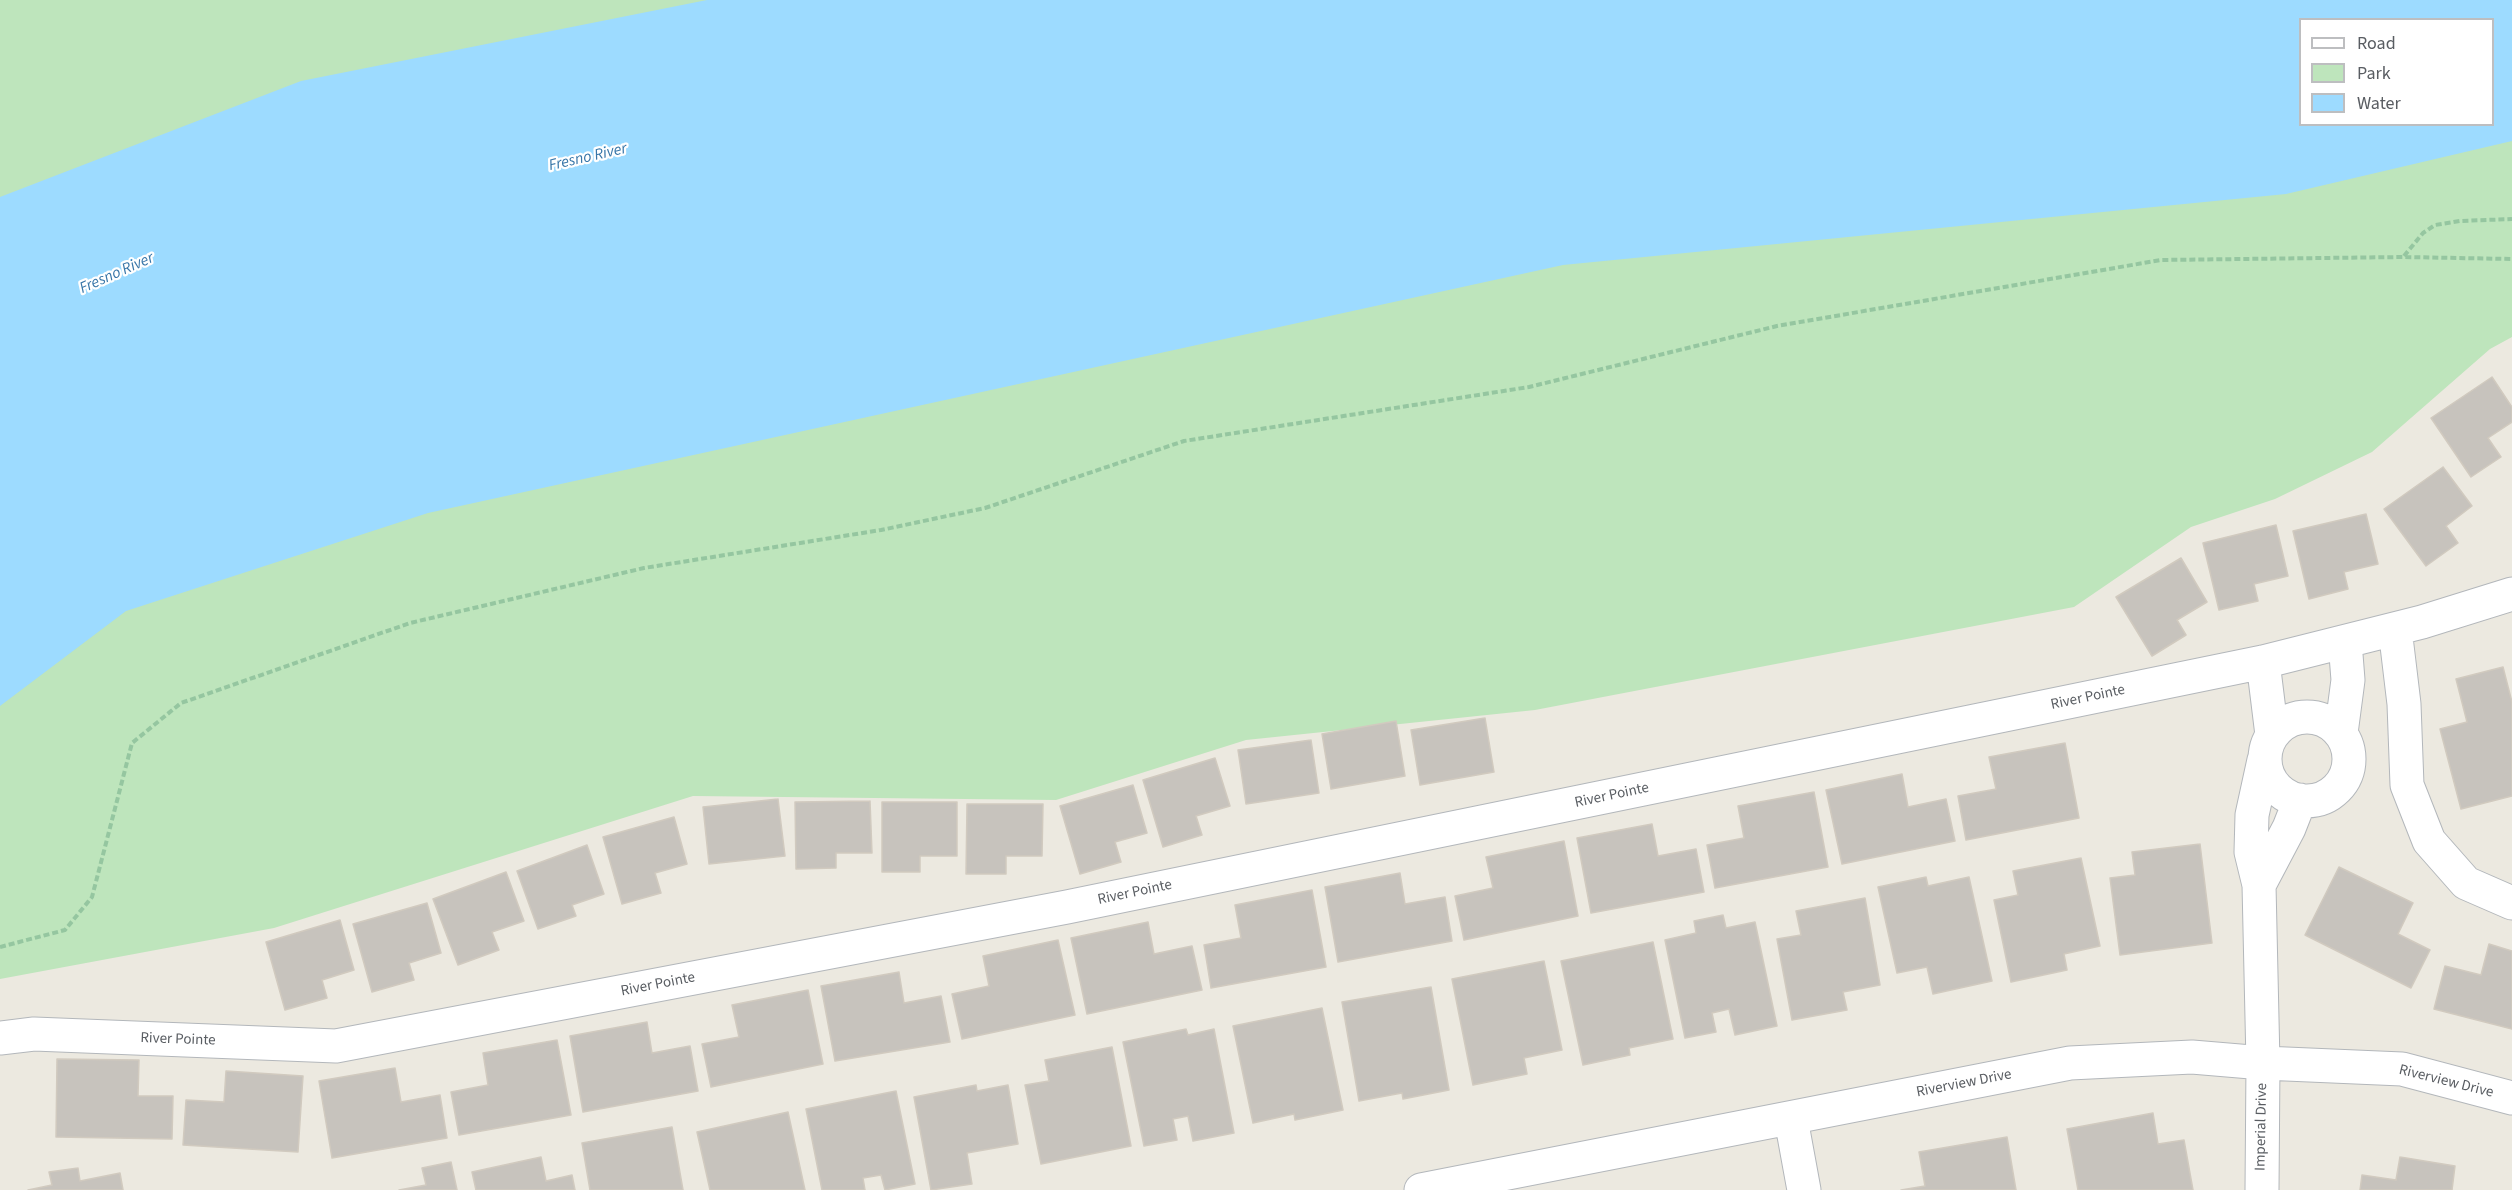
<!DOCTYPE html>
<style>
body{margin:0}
#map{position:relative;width:2512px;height:1190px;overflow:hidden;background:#ece9e0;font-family:"Source Sans 3",sans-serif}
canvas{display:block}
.legend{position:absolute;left:2299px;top:18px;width:195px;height:108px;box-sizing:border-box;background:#fff;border:2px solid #bdbec0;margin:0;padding:8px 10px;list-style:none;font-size:18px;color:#595d62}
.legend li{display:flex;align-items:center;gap:12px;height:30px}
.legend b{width:30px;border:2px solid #bdbec0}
</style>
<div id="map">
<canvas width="2512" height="1190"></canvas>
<ul class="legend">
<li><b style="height:8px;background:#fff"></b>Road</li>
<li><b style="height:16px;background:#bee5bc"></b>Park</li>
<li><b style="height:16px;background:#9ddbff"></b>Water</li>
</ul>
</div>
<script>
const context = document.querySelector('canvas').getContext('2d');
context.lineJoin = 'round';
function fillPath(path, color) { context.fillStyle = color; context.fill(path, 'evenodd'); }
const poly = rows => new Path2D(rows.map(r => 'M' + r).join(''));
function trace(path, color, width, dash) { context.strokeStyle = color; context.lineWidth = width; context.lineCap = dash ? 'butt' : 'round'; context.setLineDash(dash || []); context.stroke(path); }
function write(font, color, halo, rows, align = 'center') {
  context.font = font + ' "Source Sans 3",sans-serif'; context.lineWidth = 4.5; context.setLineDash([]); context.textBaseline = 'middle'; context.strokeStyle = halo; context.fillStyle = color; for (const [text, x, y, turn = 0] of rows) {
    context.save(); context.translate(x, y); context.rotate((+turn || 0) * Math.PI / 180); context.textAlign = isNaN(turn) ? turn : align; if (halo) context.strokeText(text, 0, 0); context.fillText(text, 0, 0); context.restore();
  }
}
fillPath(poly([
 [0,0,2512,0,2512,337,2490,349,2372,452,2275,499,2191,527,2074,607,1535,710,1246,740,1056,800,693,796,274,928,0,979],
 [2300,20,2492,20,2492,124,2300,124]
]), '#bee5bc');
fillPath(poly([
 [707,0,2512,0,2512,141,2286,194,1563,265,428,513,126,611,0,706,0,197,301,81],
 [2300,20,2492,20,2492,124,2300,124]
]), '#9ddbff');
const building = poly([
 [2492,377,2512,407,2512,422,2488,438,2501,457,2471,477,2431,418,2492,377],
 [2443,467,2472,506,2446,526,2458,543,2426,566,2384,509,2443,467],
 [2366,514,2378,564,2344,572,2348,589,2309,599,2293,531,2366,514],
 [2276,525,2288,576,2254,584,2258,601,2219,610,2203,543,2276,525],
 [2181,558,2207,602,2177,620,2186,635,2152,656,2116,597,2181,558],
 [2503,667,2512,702,2512,796,2461,809,2440,729,2467,722,2456,679,2503,667],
 [1485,718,1494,772,1420,785,1411,730,1485,718],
 [1396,721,1405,776,1331,789,1322,734,1396,721],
 [1311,740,1319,793,1246,804,1238,750,1311,740],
 [2065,743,2079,818,1966,840,1958,796,1996,789,1989,757,2065,743],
 [1215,758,1230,806,1196,816,1202,835,1163,847,1143,780,1215,758],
 [1902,774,1908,807,1946,799,1955,841,1842,864,1826,790,1902,774],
 [1133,785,1147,833,1115,842,1121,862,1080,874,1060,806,1133,785],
 [1814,792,1828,867,1715,888,1707,845,1744,838,1738,806,1814,792],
 [778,799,785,856,709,864,703,807,778,799],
 [870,801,872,853,836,853,836,868,796,869,795,802,870,801],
 [882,802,957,802,957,856,920,856,920,872,882,872,882,802],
 [967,804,1043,804,1042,856,1006,856,1006,874,966,874,967,804],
 [674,817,687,864,655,873,661,893,622,904,603,837,674,817],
 [1652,824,1658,856,1696,849,1704,892,1591,913,1577,838,1652,824],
 [1564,841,1578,916,1464,940,1455,896,1493,888,1486,857,1564,841],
 [2200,844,2212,943,2120,955,2110,878,2135,875,2132,852,2200,844],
 [587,845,604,894,572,905,576,916,538,929,517,871,587,845],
 [2081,858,2100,946,2064,954,2067,970,2011,982,1994,900,2018,895,2013,871,2081,858],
 [2339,867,2413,903,2398,934,2430,950,2411,988,2305,935,2339,867],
 [506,872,524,921,492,932,499,950,458,965,433,899,506,872],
 [1400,873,1405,904,1445,897,1452,941,1338,962,1325,887,1400,873],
 [1926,877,1928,886,1969,877,1992,981,1933,994,1927,967,1897,973,1878,887,1926,877],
 [1312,890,1326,967,1211,988,1204,945,1241,938,1235,905,1312,890],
 [1865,898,1880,985,1843,992,1847,1010,1792,1020,1777,939,1801,935,1796,911,1865,898],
 [427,903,441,953,409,963,414,980,372,992,353,924,427,903],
 [1723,915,1726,928,1755,922,1777,1026,1735,1035,1729,1009,1712,1013,1716,1032,1685,1038,1665,940,1696,933,1694,921,1723,915],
 [340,920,354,970,322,980,327,998,285,1010,266,942,340,920],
 [1148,922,1154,954,1192,946,1202,990,1087,1014,1071,938,1148,922],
 [1058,940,1075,1015,962,1039,952,994,989,986,983,956,1058,940],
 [1653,942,1673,1039,1629,1048,1630,1055,1583,1065,1561,961,1653,942],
 [2489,944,2512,951,2512,1029,2434,1009,2445,966,2481,975,2489,944],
 [1544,961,1562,1050,1524,1058,1527,1074,1473,1085,1452,979,1544,961],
 [899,972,904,1003,941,996,950,1042,835,1061,821,986,899,972],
 [1431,987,1449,1090,1403,1099,1402,1093,1359,1101,1342,1002,1431,987],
 [808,990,823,1064,711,1087,702,1044,739,1037,732,1005,808,990],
 [1322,1008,1343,1110,1295,1120,1294,1114,1253,1123,1233,1026,1322,1008],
 [647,1022,652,1053,690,1046,698,1091,583,1112,570,1036,647,1022],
 [1186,1029,1188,1035,1214,1029,1234,1133,1193,1141,1188,1116,1173,1119,1177,1140,1144,1146,1123,1042,1186,1029],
 [557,1040,571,1115,459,1135,451,1092,488,1085,483,1053,557,1040],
 [1112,1047,1131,1146,1041,1164,1025,1085,1049,1081,1045,1060,1112,1047],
 [57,1059,139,1060,138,1096,173,1096,172,1139,56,1137,57,1059],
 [395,1068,401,1102,440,1095,447,1138,332,1158,319,1081,395,1068],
 [226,1071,303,1076,298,1152,183,1145,186,1100,224,1102,226,1071],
 [976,1085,977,1091,1008,1085,1018,1144,967,1153,972,1184,931,1190,914,1097,976,1085],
 [896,1091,915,1184,885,1190,881,1175,863,1178,865,1190,822,1190,806,1109,896,1091],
 [788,1112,805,1190,710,1190,697,1132,788,1112],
 [2153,1113,2158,1144,2184,1140,2193,1190,2078,1190,2067,1129,2153,1113],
 [672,1127,683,1190,590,1190,582,1143,672,1127],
 [2007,1137,2016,1190,1901,1190,1925,1186,1919,1152,2007,1137],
 [541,1157,546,1181,572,1175,575,1190,476,1190,472,1172,541,1157],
 [2400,1157,2455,1166,2452,1190,2360,1190,2362,1175,2396,1180,2400,1157],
 [451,1162,457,1190,399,1190,426,1185,422,1168,451,1162],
 [78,1168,80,1181,120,1173,123,1190,28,1190,52,1185,49,1172,78,1168]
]);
fillPath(building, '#c7c3bd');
trace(building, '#d1cabf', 1.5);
const minor = poly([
 [2395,629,2404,704,2407,785,2429,841,2466,883,2512,903],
 [2263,662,2272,735],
 '2265 759a42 42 0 1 1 84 0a42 42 0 1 1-84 0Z',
 [2341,733,2348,680,2345,642],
 [2259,885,2289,828,2300,800],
 [0,1038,34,1034,336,1046,1067,907,2263,662,2422,622,2512,594],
 [1791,1119,1804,1190],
 [1421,1190,2070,1063,2192,1057,2263,1063,2402,1069,2512,1098],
 [2262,1190,2263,1063,2259,885,2251,852,2252,815,2264,760]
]);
trace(minor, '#b3b7bb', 35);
trace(poly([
 [2404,256,2423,233,2435,225,2460,221,2512,219],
 [0,947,65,930,92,897,132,743,181,703,410,623,644,568,881,530,985,508,1184,441,1529,387,1777,326,2161,260,2404,257,2512,259]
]), '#95c6a0', 4, [6, 3]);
trace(minor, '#fff', 33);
write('15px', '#595d62', '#fff', [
 ["River Pointe",2088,698,-12],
 ["River Pointe",1612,796,-12],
 ["River Pointe",1135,893,-12],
 ["River Pointe",658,985,-11],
 ["River Pointe",178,1040,2],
 ["Riverview Drive",2446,1082,14],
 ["Riverview Drive",1964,1084,-11],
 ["Imperial Drive",2262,1127,-89]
]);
write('italic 16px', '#3876a8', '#fff', [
 ["Fresno River",588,158,-13],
 ["Fresno River",117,274,-24]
]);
</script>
